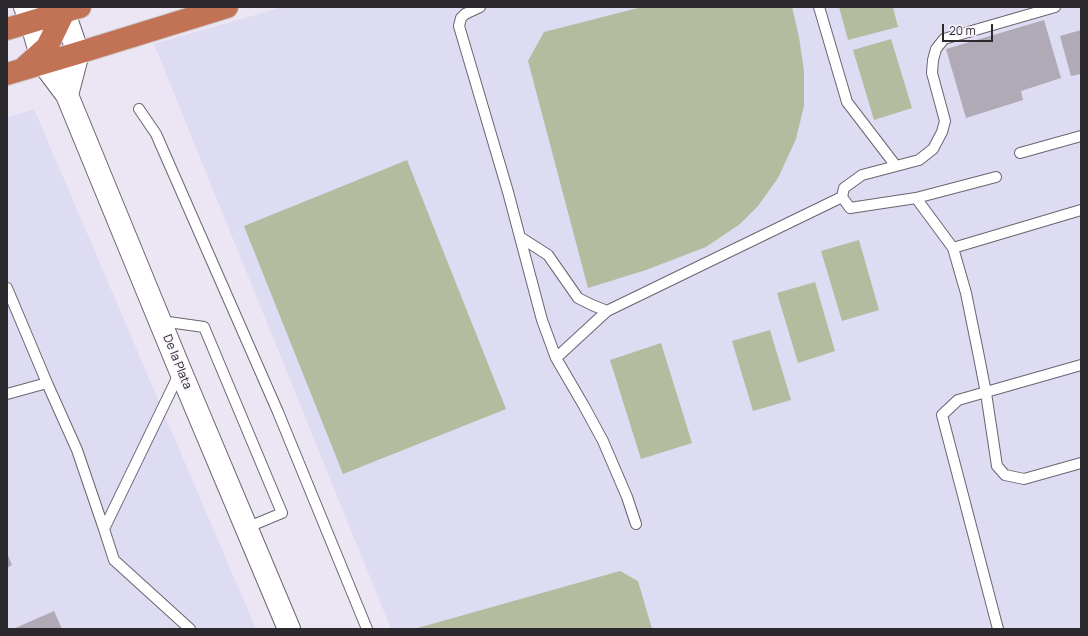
<!DOCTYPE html>
<style>
body{margin:0}
#map{position:relative;width:1088px;height:636px;overflow:hidden;background:#ece5f3;font-family:Manrope,sans-serif}
canvas{display:block}
.frame{position:absolute;inset:0;border:8px solid #2c292e;pointer-events:none}
.scale{position:absolute;left:942px;top:24px;width:51px;height:18px;box-sizing:border-box;border:2px solid #2c292e;border-top:0;padding-left:5px;font-size:12px;line-height:14px;white-space:nowrap;color:#2c292e;-webkit-text-stroke:3px #f9f3fe;paint-order:stroke}
</style>
<div id="map">
<canvas width="1088" height="636"></canvas>
<div class="frame"></div>
<div class="scale">20 m</div>
</div>
<script>
const context = document.querySelector('canvas').getContext('2d');
context.lineJoin = 'round';
function fillPath(path, color) { context.fillStyle = color; context.fill(path, 'evenodd'); }
const poly = rows => new Path2D(rows.map(r => 'M' + r).join(''));
function trace(path, color, width, dash) { context.strokeStyle = color; context.lineWidth = width; context.lineCap = dash ? 'butt' : 'round'; context.setLineDash(dash || []); context.stroke(path); }
function write(font, color, halo, rows, align = 'center') {
  context.font = font + ' Manrope,sans-serif'; context.lineWidth = 3; context.setLineDash([]); context.textBaseline = 'middle'; context.strokeStyle = halo; context.fillStyle = color; for (const [text, x, y, turn = 0] of rows) {
    context.save(); context.translate(x, y); context.rotate((+turn || 0) * Math.PI / 180); context.textAlign = isNaN(turn) ? turn : align; if (halo) context.strokeText(text, 0, 0); context.fillText(text, 0, 0); context.restore();
  }
}
fillPath(poly([
 [283,7,1081,7,1081,629,391,629,154,44],
 [34,109,256,629,7,629,7,118]
]), '#dedcf2');
fillPath(poly([
 [642,7,792,7,799,37,804,71,804,106,796,139,778,178,758,206,740,224,706,247,646,270,588,288,528,61,544,32],
 [839,7,893,7,898,27,848,40],
 [891,39,912,108,874,120,853,50],
 [407,160,506,409,343,474,244,226],
 [859,240,879,310,842,321,821,251],
 [815,282,835,351,798,363,777,293],
 [770,330,791,400,753,411,732,341],
 [661,343,692,443,641,459,610,360],
 [620,571,638,581,652,629,414,629]
]), '#b5bb9f');
fillPath(poly([
 [1044,20,1061,78,1021,91,1023,100,966,118,946,49],
 [1081,30,1081,74,1071,76,1060,36],
 [7,553,12,565,7,568],
 [54,611,62,629,13,629]
]), '#b0a9b6');
const lane = poly([
 [480,7,465,14,461,18,459,26,508,192,542,320,556,358,584,406,603,441,627,497,636,524],
 [819,7,847,102,896,166],
 [1055,7,944,39,936,49,933,60,932,73,945,121,942,132,933,149,919,160,862,175,844,188,842,197,850,208,916,198,953,248,966,293,978,352,986,393,997,466,1005,475,1024,479,1081,463],
 [139,109,156,134,278,412,367,629],
 [1020,153,1081,136],
 [916,198,996,177],
 [520,237,548,255,578,298,592,305,607,311],
 [953,248,1081,210],
 [7,288,47,383],
 [161,321,204,327,282,513,246,528],
 [556,358,607,311,842,197],
 [180,372,104,529,114,560,190,629],
 [7,394,47,383,77,450,104,529],
 [998,629,942,415,958,400,1081,365]
]);
const secondary = poly([
 [25,7,31,21,43,63,67,95,180,370,289,629],
 [62,7,78,53,67,95]
]);
const highway = poly([
 [7,29,80,7],
 [26,66,47,47,64,12],
 [7,74,78,53,227,7]
]);
trace(lane, '#6b6470', 12);
trace(secondary, '#6b6470', 24);
trace(highway, '#cccccd', 24);
trace(lane, '#fff', 10);
trace(secondary, '#fff', 22);
trace(highway, '#c27255', 22);
write('12px', '#2c292e', '#f9f3fe', [
 ["De la Plata",177,362,68]
]);
</script>
